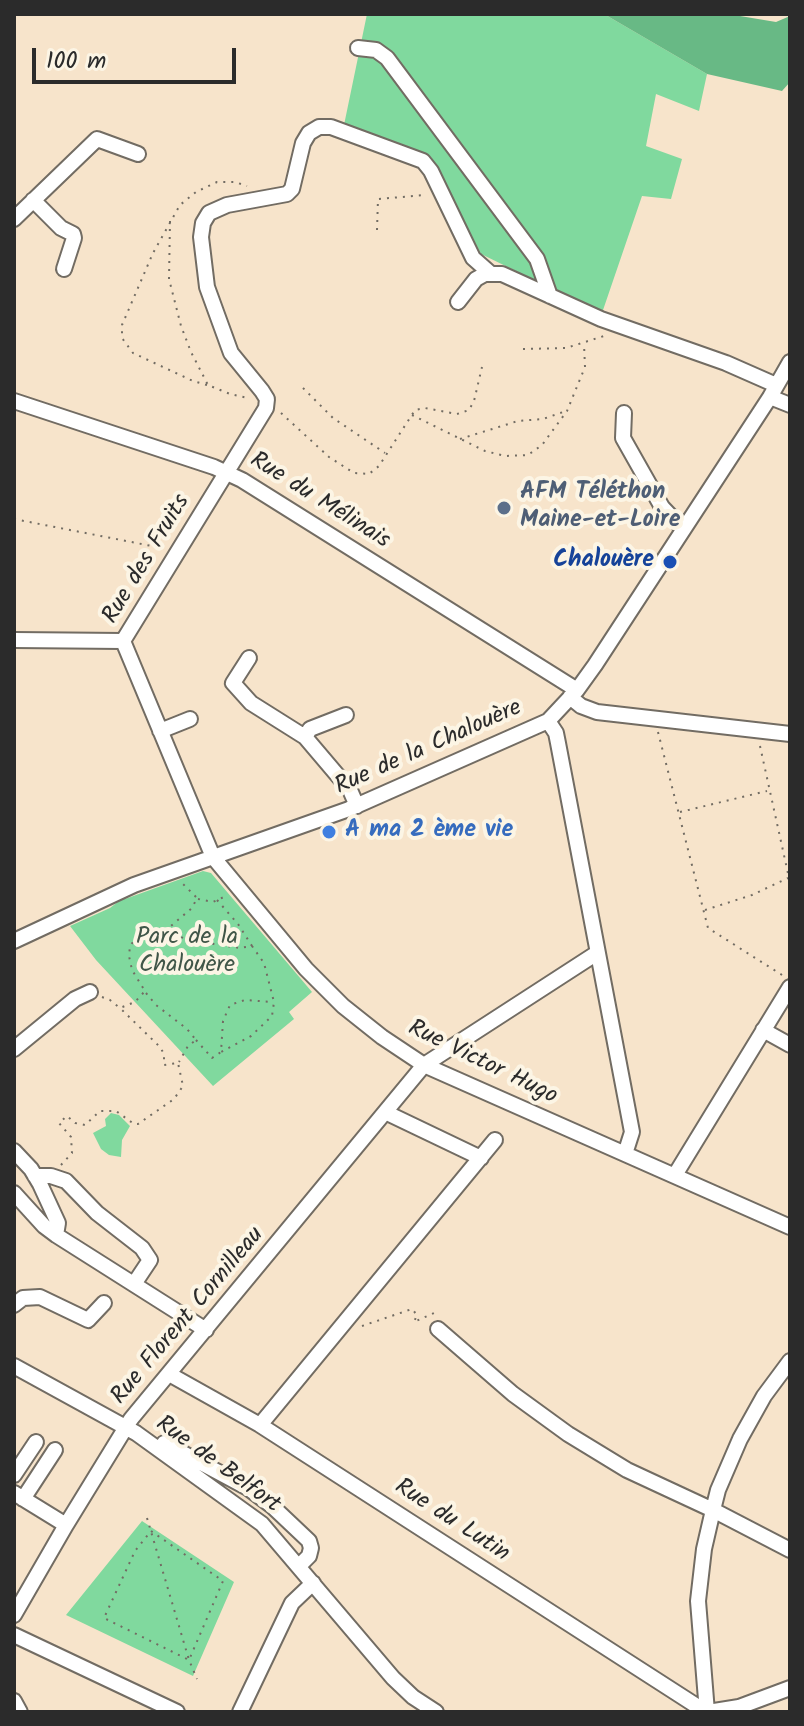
<!DOCTYPE html>
<meta charset="utf-8">
<style>
body{margin:0}
#map{position:relative;width:804px;height:1726px;overflow:hidden;background:#f7e4cb;font-family:Kalam,sans-serif}
canvas{display:block}
.frame{position:absolute;inset:0;border:16px solid #2b2b2b;pointer-events:none}
.scale{position:absolute;left:32px;top:48px;width:204px;height:36px;box-sizing:border-box;border:4px solid #2b2b2b;border-top:0;padding-left:10px;font-size:24px;line-height:28px;white-space:nowrap;color:#2b2b2b;-webkit-text-stroke:6px #fcf5e5;paint-order:stroke}
</style>
<div id="map">
<canvas width="804" height="1726"></canvas>
<div class="frame"></div>
<div class="scale">100 m</div>
</div>
<script>
const context = document.querySelector('canvas').getContext('2d');
context.lineJoin = 'round';
function fillPath(path, color) { context.fillStyle = color; context.fill(path, 'evenodd'); }
const poly = rows => new Path2D(rows.map(r => 'M' + r).join(''));
function trace(path, color, width, dash) { context.strokeStyle = color; context.lineWidth = width; context.lineCap = dash ? 'butt' : 'round'; context.setLineDash(dash || []); context.stroke(path); }
function write(font, color, halo, rows, align = 'center') {
  context.font = font + ' Kalam,sans-serif'; context.lineWidth = 8; context.setLineDash([]); context.textBaseline = 'middle'; context.strokeStyle = halo; context.fillStyle = color; for (const [text, x, y, turn = 0] of rows) {
    context.save(); context.translate(x, y); context.rotate((+turn || 0) * Math.PI / 180); context.textAlign = isNaN(turn) ? turn : align; if (halo) context.strokeText(text, 0, 0); context.fillText(text, 0, 0); context.restore();
  }
}
fillPath(poly([
 [367,14,604,14,707,74,699,111,656,94,646,146,682,159,671,199,642,196,602,313,481,254,431,157,344,125],
 [203,871,211,873,312,992,289,1012,294,1019,213,1086,96,960,70,926,110,908,124,897,125,899],
 [111,1113,119,1115,130,1126,122,1140,121,1157,109,1155,101,1149,93,1133,106,1126,105,1119],
 [142,1521,234,1582,193,1676,66,1615]
]), '#80d99e');
fillPath(poly([
 [604,14,728,14,776,22,790,16,790,82,782,91,707,74]
]), '#68b985');
const minor = poly([
 [358,48,376,50,387,58,537,259,550,296],
 [33,200,61,228,73,234,74,238,64,269],
 [14,219,97,139,138,154],
 [458,302,476,279,485,274,502,274,601,319,726,363,776,385],
 [770,397,790,405],
 [14,401,214,467,242,480,577,690],
 [624,413,623,438,662,507,683,529],
 [14,640,123,641],
 [123,641,213,857,306,969,343,1006,382,1037,424,1065,790,1227],
 [123,641,266,408,267,399,262,391,231,353,207,287,201,237,203,223,209,213,227,205,287,194,292,189,303,143,309,133,319,127,331,127,423,161,431,171,473,258,490,273],
 [249,658,233,683,251,703,305,737,350,790,357,806],
 [570,697,581,706,597,712,790,734],
 [548,721,556,733,558,743,632,1132,625,1154],
 [160,731,190,719],
 [305,737,310,729,346,715],
 [14,941,134,885,349,809,548,721,577,690,595,665,770,397,790,362],
 [763,1030,790,1045],
 [14,1049,75,999,90,992],
 [387,1113,481,1158],
 [14,1151,31,1169,40,1184,58,1223,56,1235],
 [675,1175,790,987],
 [35,1176,51,1176,66,1181,97,1213,142,1248,150,1260,134,1284],
 [14,1193,44,1226,56,1235,206,1330],
 [14,1305,23,1298,40,1297,88,1320,104,1303],
 [438,1329,513,1394,568,1434,627,1470,713,1510,790,1550],
 [14,1366,136,1433,262,1524,393,1678,413,1697,436,1712],
 [169,1374,260,1425,706,1712],
 [260,1425,495,1140],
 [164,1443,248,1488,272,1506,309,1541,311,1548,309,1556,299,1566],
 [14,1475,36,1442],
 [14,1493,66,1525],
 [23,1499,55,1450],
 [14,1615,66,1525,131,1419,424,1065,597,953],
 [14,1635,177,1712],
 [14,1701,20,1712],
 [240,1712,292,1603,313,1583],
 [707,1712,698,1601,704,1549,713,1510,718,1490,740,1439,764,1396,790,1361],
 [708,1712,739,1707,790,1688]
]);
trace(minor, '#726c63', 18);
trace(poly([
 [170,221,169,279,181,326,191,352,208,385,230,394,248,398],
 [377,230,378,199,425,195],
 [523,349,566,348,604,336],
 [207,385,193,381,133,353,122,338,122,325,153,253,180,205,196,192,217,182,235,182,247,186],
 [303,388,333,418,385,453],
 [281,413,329,457,354,473,369,474,379,466,415,410,425,408,457,414,469,410,474,401,482,367],
 [412,415,485,451,505,456,528,455,542,445,567,411,585,367,584,344],
 [460,439,518,421,543,419,566,411],
 [14,519,162,548],
 [658,732,708,928,782,975],
 [760,746,789,878],
 [680,812,767,791],
 [198,899,213,902,226,896],
 [217,900,238,924,252,946],
 [705,910,752,895,788,878],
 [166,932,189,940,240,948,252,946,264,963,274,1002,272,1016,251,1036,221,1052],
 [146,993,156,1005,187,1029,196,1040,188,1046,179,1062],
 [102,997,110,1000,120,1008,135,1002,145,991,132,970,129,956,130,946,141,932,149,929,165,931,192,908,197,898,182,883],
 [196,1040,212,1058,221,1052,223,1021,230,1005,245,1000,272,1002],
 [61,1165,72,1153,71,1137,59,1123,67,1116,75,1123,85,1125,100,1111,116,1111,134,1124,138,1124,174,1099,183,1086,178,1063,164,1065,164,1054,160,1047,120,1008],
 [362,1326,412,1309,417,1315,414,1322,434,1313,432,1317],
 [147,1518,189,1660,197,1679],
 [151,1531,223,1581,189,1660,104,1618,135,1551,151,1531]
]), '#726c63', 2, [2, 6]);
trace(minor, '#fff', 14);
for (const [x, y, r, color] of [
 [504,508,8,"#5c6f8a"],
 [670,562,8,"#1a4fb4"],
 [329,832,8,"#3f7fe0"]
]) { const dot = new Path2D(); dot.arc(x, y, r, 0, 2 * Math.PI); context.fillStyle = color; context.fill(dot); trace(dot, '#fcf5e5', 3); }
write('bold 24px', '#4e5e75', '#fcf5e5', [
 ["AFM Téléthon",520,494],
 ["Maine-et-Loire",520,522]
], 'left');
write('24px', '#2b2b2b', '#fcf5e5', [
 ["Rue du Mélinais",319,502,32],
 ["Rue des Fruits",148,560,-59],
 ["Rue de la Chalouère",429,749,-24],
 ["Rue Victor Hugo",482,1064,26],
 ["Rue Florent Cornilleau",189,1317,-50],
 ["Rue de Belfort",217,1466,36],
 ["Rue du Lutin",451,1522,33]
]);
write('bold 24px', '#164399', '#fcf5e5', [
 ["Chalouère",654,562]
], 'right');
write('bold 24px', '#366cbe', '#fcf5e5', [
 ["A ma 2 ème vie",345,832]
], 'left');
write('24px', '#405648', '#fcf5e5', [
 ["Parc de la",187,939],
 ["Chalouère",187,967]
]);
</script>
